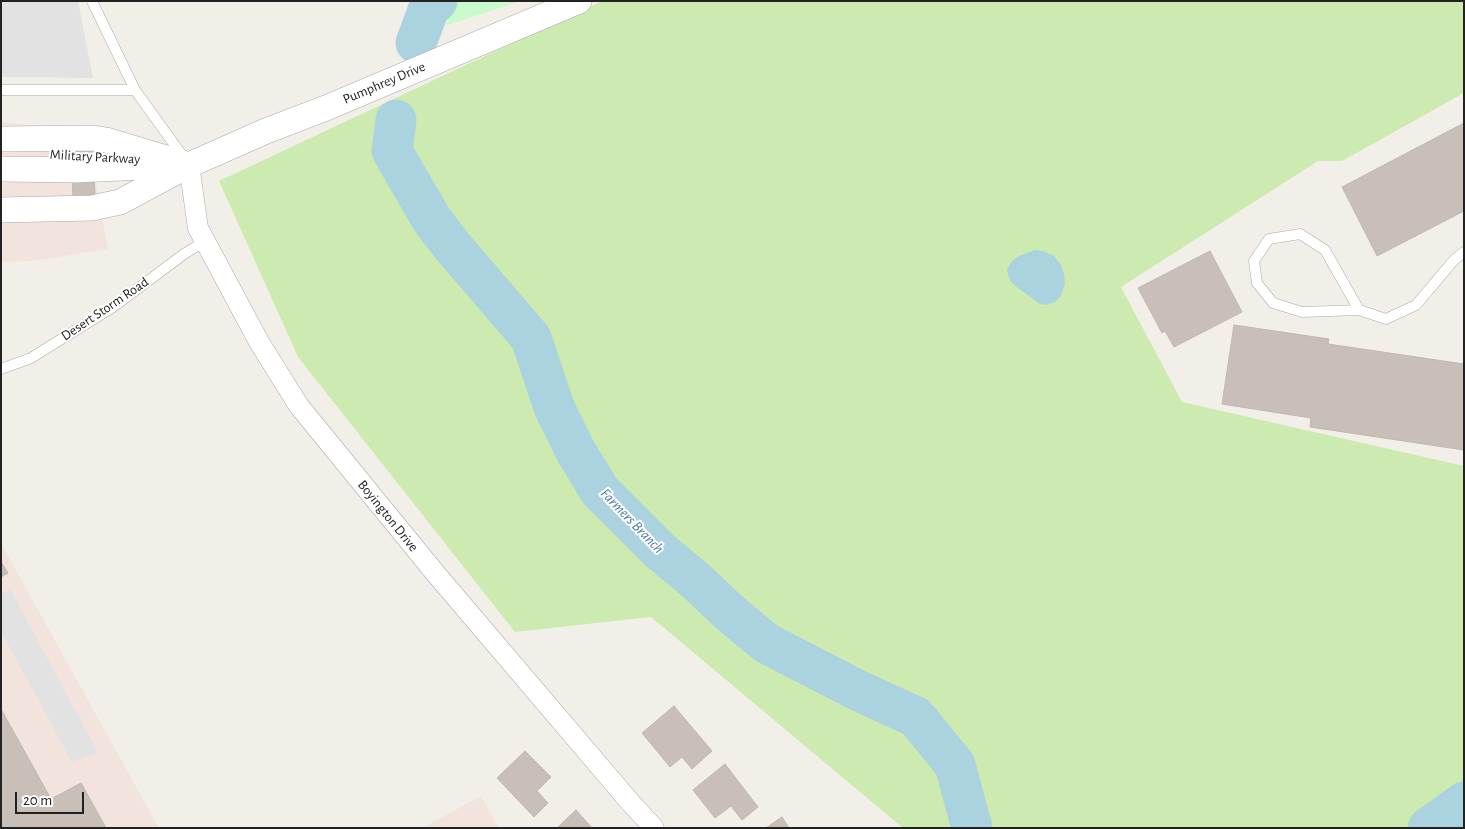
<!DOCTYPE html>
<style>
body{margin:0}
#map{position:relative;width:1465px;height:829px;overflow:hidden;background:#f2efe9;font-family:"Alegreya Sans",sans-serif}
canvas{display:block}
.frame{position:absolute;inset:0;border:2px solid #222;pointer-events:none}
.scale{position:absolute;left:15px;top:792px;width:69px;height:22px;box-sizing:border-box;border:2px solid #222;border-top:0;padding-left:6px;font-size:15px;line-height:18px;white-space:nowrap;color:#222;-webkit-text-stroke:4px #fff;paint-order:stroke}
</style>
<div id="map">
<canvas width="1465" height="829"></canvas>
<div class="frame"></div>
<div class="scale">20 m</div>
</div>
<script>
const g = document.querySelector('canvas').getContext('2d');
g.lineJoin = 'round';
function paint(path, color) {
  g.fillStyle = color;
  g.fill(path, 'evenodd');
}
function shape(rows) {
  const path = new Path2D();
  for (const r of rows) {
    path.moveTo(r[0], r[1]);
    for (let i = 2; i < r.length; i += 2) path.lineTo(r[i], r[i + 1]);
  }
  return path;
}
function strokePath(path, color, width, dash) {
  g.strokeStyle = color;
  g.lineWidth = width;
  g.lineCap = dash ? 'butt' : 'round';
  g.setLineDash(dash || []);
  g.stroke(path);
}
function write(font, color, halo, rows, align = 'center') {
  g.font = font + ' "Alegreya Sans",sans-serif';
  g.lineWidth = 4;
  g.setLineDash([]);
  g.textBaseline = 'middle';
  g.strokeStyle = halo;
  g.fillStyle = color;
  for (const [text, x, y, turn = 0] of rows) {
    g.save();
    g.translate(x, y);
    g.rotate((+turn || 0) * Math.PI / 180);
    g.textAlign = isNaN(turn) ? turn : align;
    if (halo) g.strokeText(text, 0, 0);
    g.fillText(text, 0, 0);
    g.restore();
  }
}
paint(shape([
 [1,122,92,131,93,169,108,249,32,261,1,262],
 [1,543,37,608,159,828,1,828],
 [481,796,499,828,422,828]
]), '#f3e3dd');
paint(shape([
 [602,1,1464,1,1464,93,1342,161,1318,161,1121,287,1182,402,1464,466,1464,828,903,828,651,617,515,632,298,357,219,181]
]), '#cdebb0');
paint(shape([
 [447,1,521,1,447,25]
]), '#c8facc');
paint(shape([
 [1,1,78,1,93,78,1,77],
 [10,589,98,753,72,762,1,631,1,594]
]), '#e2e2e2');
paint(shape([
 [1035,250,1043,251,1054,256,1061,265,1064,274,1065,284,1061,296,1055,302,1046,305,1040,304,1018,288,1011,282,1008,275,1007,269,1012,261,1019,256]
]), '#aad3df');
strokePath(shape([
 [416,43,429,8,437,1],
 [396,120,392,151,432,220,452,246,531,338,554,407,575,450,600,491,660,551,695,580,729,612,766,643,859,691,916,717,955,765,972,828],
 [1428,828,1464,802]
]), '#aad3df', 41);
const building = shape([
 [1464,123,1464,211,1377,256,1342,187,1464,123],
 [69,138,92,138,93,174,69,174,69,138],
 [94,176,95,195,73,196,72,177,94,176],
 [1210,251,1242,312,1174,347,1165,331,1162,333,1138,288,1210,251],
 [1234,325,1329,339,1328,344,1464,364,1464,450,1310,427,1311,418,1222,404,1234,325],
 [1,562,8,573,1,577,1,562],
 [674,706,712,751,692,769,682,757,670,767,642,733,674,706],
 [1,709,51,799,81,783,106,828,1,828,1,709],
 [525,751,551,777,537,791,548,803,534,817,497,778,525,751],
 [725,764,758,807,742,820,731,806,715,818,693,790,725,764],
 [576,810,592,828,557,828,576,810],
 [782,817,789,828,766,828,782,817]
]);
paint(building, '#c7bfb8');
strokePath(building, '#c4b6ab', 1);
const service = shape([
 [92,1,135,90,184,158],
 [1,90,135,90],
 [1359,310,1325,250,1300,234,1269,239,1254,261,1257,283,1273,303,1302,312,1359,310,1386,319,1416,305,1454,260,1464,252],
 [1,369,31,358,113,307,184,254,205,241]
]);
const minor = shape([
 [189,165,198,228,259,342,299,406,436,574,630,802,654,828]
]);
const tertiary = shape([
 [1,139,92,138,106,140,189,165],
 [1,169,75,170,169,166],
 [1,210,92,208,120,202,189,165,266,131,326,108,579,1]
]);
strokePath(service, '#a9a9a9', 11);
strokePath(minor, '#a9a9a9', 21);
strokePath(tertiary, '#a9a9a9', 26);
strokePath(service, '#fff', 10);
strokePath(minor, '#fff', 20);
strokePath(tertiary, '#fff', 25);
write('14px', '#222', '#fff', [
 ["Pumphrey Drive",384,83,-23],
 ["Military Parkway",95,157,3],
 ["Desert Storm Road",105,309,-34],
 ["Boyington Drive",388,516,51]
]);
write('italic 15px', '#4a7aab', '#fff', [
 ["Farmers Branch",632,521,46]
]);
</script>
